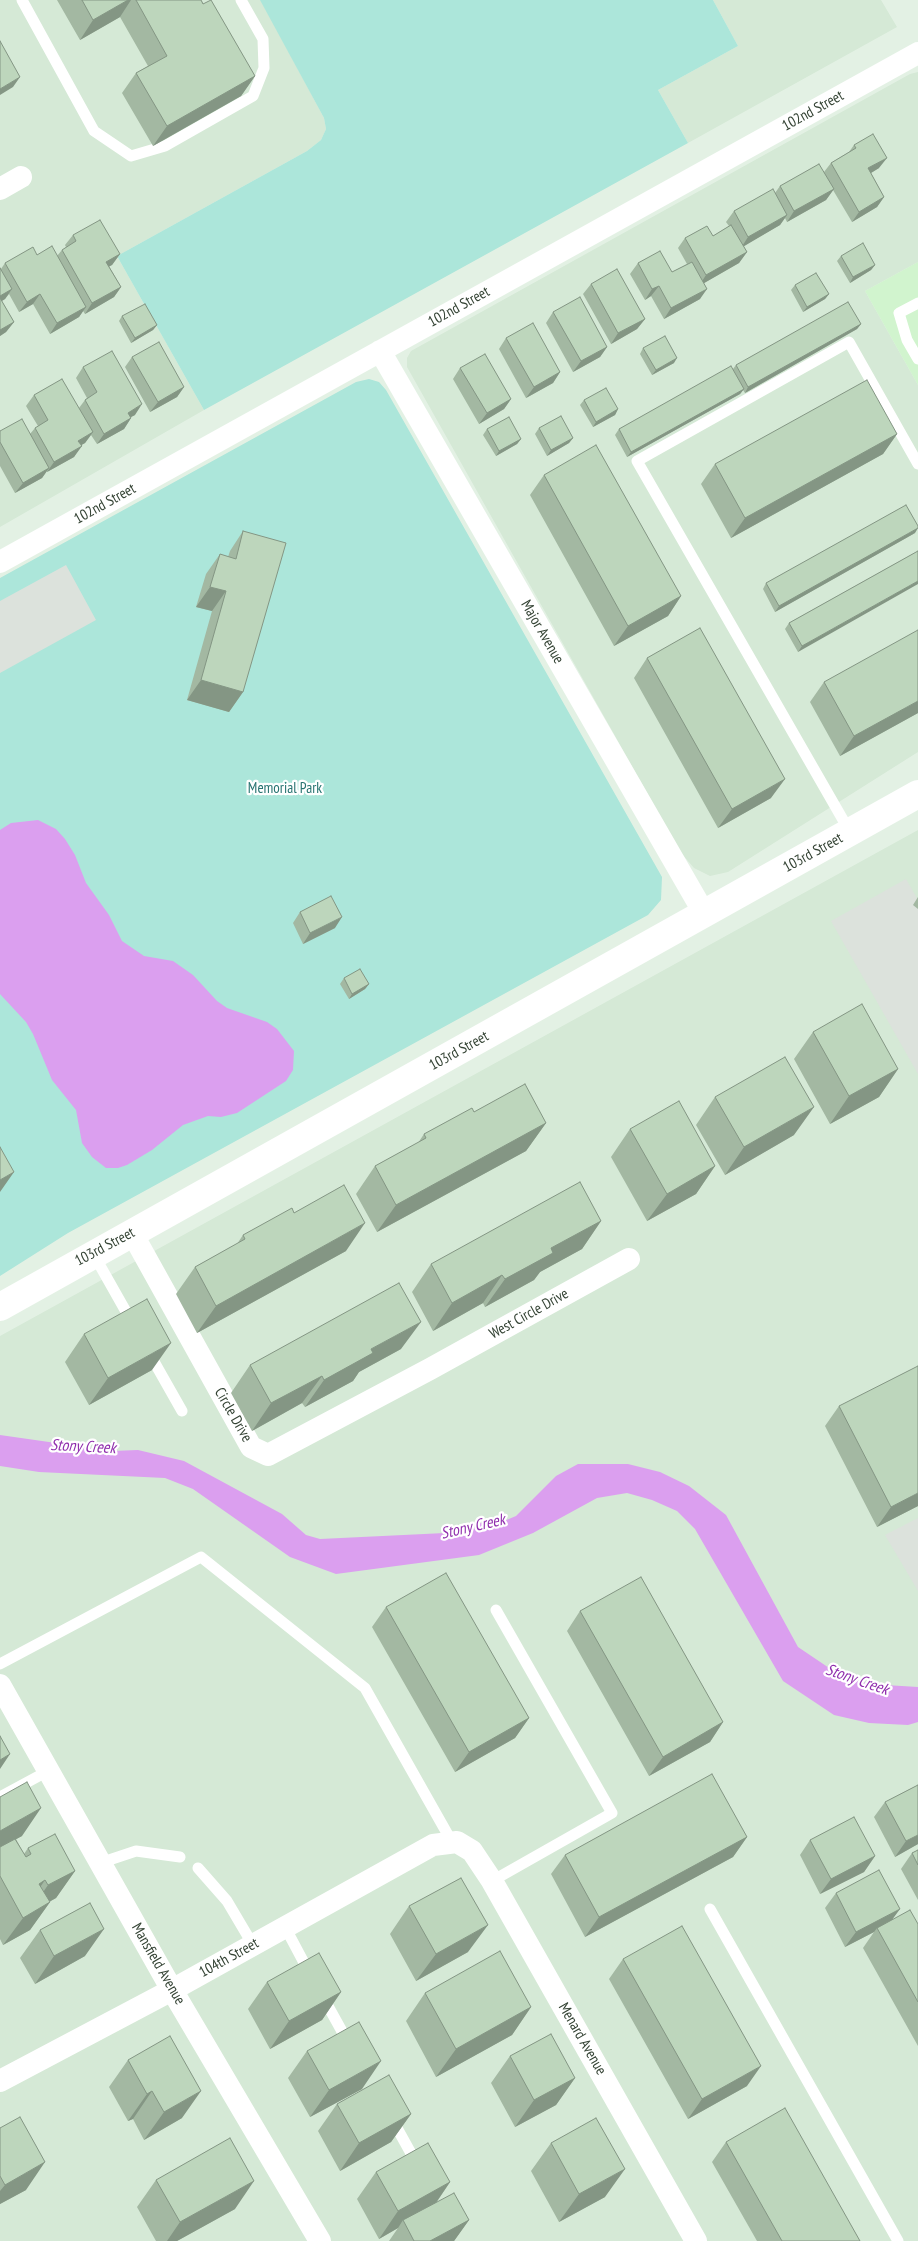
<!DOCTYPE html>
<style>
body{margin:0}
canvas{display:block;background:#e3f1e4}
</style>
<canvas width="918" height="2241"></canvas>
<script>
const g = document.querySelector('canvas').getContext('2d');
g.lineJoin = 'round';
function paint(path, color) {
  g.fillStyle = color;
  g.fill(path, 'evenodd');
}
function shape(rows) {
  const path = new Path2D();
  for (const r of rows) {
    path.moveTo(r[0], r[1]);
    for (let i = 2; i < r.length; i += 2) path.lineTo(r[i], r[i + 1]);
  }
  return path;
}
function strokePath(path, color, width, dash) {
  g.strokeStyle = color;
  g.lineWidth = width;
  g.lineCap = dash ? 'butt' : 'round';
  g.setLineDash(dash || []);
  g.stroke(path);
}
function write(font, color, halo, rows, align = 'center') {
  g.font = font + ' "PT Sans Narrow",sans-serif';
  g.lineWidth = 4.5;
  g.setLineDash([]);
  g.textBaseline = 'middle';
  g.strokeStyle = halo;
  g.fillStyle = color;
  for (const [text, x, y, turn = 0] of rows) {
    g.save();
    g.translate(x, y);
    g.rotate((+turn || 0) * Math.PI / 180);
    g.textAlign = isNaN(turn) ? turn : align;
    if (halo) g.strokeText(text, 0, 0);
    g.fillText(text, 0, 0);
    g.restore();
  }
}
paint(shape([
 [0,0,261,0,324,118,326,129,321,140,307,151,117,256,204,410,0,527],
 [713,0,881,0,897,27,688,143,658,90,738,46],
 [918,72,918,262,865,291,918,385,918,752,728,872,710,876,694,868,681,853,407,367,407,358,411,351,910,74],
 [918,830,918,2241,0,2241,0,1336]
]), '#d5e9d6');
paint(shape([
 [918,262,918,385,865,291]
]), '#d1f4ce');
paint(shape([
 [260,0,713,0,738,46,658,90,688,143,204,410,117,256,307,151,321,140,326,129,324,118],
 [369,379,379,382,386,390,662,877,661,900,648,915,68,1233,0,1276,0,578,356,382]
]), '#ace6da');
paint(shape([
 [66,565,96,620,0,673,0,601],
 [906,879,918,900,918,1074,831,921],
 [918,1518,918,1591,885,1535]
]), '#dce2dc');
paint(shape([
 [38,820,56,829,65,839,75,855,86,883,109,915,122,941,144,956,173,961,193,975,217,1001,227,1008,267,1022,277,1029,294,1051,293,1070,286,1081,237,1113,221,1117,208,1116,183,1125,152,1150,127,1165,118,1168,106,1168,92,1157,82,1143,76,1110,52,1080,33,1034,26,1022,0,994,0,830,11,823],
 [0,1435,112,1451,138,1450,184,1461,282,1514,306,1535,320,1539,445,1533,467,1524,504,1521,516,1516,556,1476,578,1464,628,1464,660,1472,689,1486,726,1515,798,1647,838,1674,869,1684,918,1687,918,1722,908,1725,869,1723,834,1715,783,1681,695,1529,677,1511,652,1500,627,1493,597,1498,533,1533,479,1555,336,1574,290,1557,193,1489,165,1478,39,1472,0,1466]
]), '#db9fef');
strokePath(shape([
 [22,0,94,131,131,156,165,146,253,96,264,68,263,39,241,0],
 [918,303,899,313,907,340,918,359],
 [850,832,637,461,849,342,918,464],
 [94,1255,133,1324],
 [148,1351,182,1411],
 [0,1664,201,1557,365,1688,452,1842],
 [0,1797,48,1771],
 [100,1863,136,1851,180,1857],
 [198,1868,227,1901,253,1945],
 [492,1881,612,1813,496,1610],
 [710,1909,898,2241],
 [285,1927,310,1974],
 [323,1997,349,2044],
 [392,2119,418,2166]
]), '#fff', 11);
strokePath(shape([
 [0,189,21,177],
 [380,351,704,913],
 [0,562,918,53],
 [132,1233,251,1447,268,1455,430,1369,629,1259],
 [0,1685,172,1990,320,2241],
 [0,2081,172,1990,433,1845,457,1842,472,1851,492,1881,696,2241]
]), '#fff', 22);
strokePath(shape([
 [0,1307,918,794]
]), '#fff', 28);
paint(shape([
 [57,0,201,0,255,76,241,96,153,146,122,93,136,73,148,66,120,17,80,40],
 [854,145,879,168,871,173,884,197,877,207,852,222,833,190,826,200,787,222,785,218,780,225,743,246,747,252,739,263,704,283,700,299,664,319,651,296,645,300,630,274,638,263,672,272,687,264,678,248,685,238,713,236,729,226,726,222,734,211,775,193,780,186,824,172,831,163,849,152],
 [73,235,120,254,112,265,109,266,121,287,114,297,85,314,83,311,79,317,50,334,33,304,19,312,9,294,5,299,2,301,14,322,6,332,0,336,0,268,1,269,5,263,37,255,57,256,62,250,66,247,65,245],
 [841,256,875,265,871,270,850,283,837,261],
 [591,284,645,319,637,329,611,344,583,294],
 [795,285,829,294,825,299,803,312,791,290],
 [553,312,607,347,600,357,573,372,546,323],
 [122,316,157,325,153,330,131,343,119,321],
 [861,324,857,329,745,393,743,390,740,394,627,457,615,435,619,429,733,369,736,365],
 [506,338,560,372,553,383,526,398,499,349],
 [643,348,674,363,652,375,640,354],
 [132,357,184,387,177,397,150,412,125,367],
 [83,367,135,415,130,417,131,418,124,429,97,444,91,435,85,443,81,445,74,457,47,472,47,471,42,478,15,493,0,466,0,431,30,434,35,428,38,426,26,406,34,395,79,408,85,400,87,398,76,378],
 [460,368,511,399,504,409,479,424,453,379],
 [584,400,618,409,615,415,593,427,580,405],
 [539,428,573,438,569,443,547,456,535,434],
 [487,429,521,439,517,444,496,456,483,435],
 [897,434,883,454,731,538,701,484,715,464],
 [544,475,681,596,668,616,614,646,530,495],
 [243,531,243,692,229,712,187,700,212,611,196,607,206,574,220,554,228,557,230,551],
 [915,533,775,612,763,589,766,583],
 [918,551,798,652,785,629,789,623],
 [647,658,771,798,718,828,634,678],
 [824,682,918,713,840,756,810,702],
 [918,897,918,909,913,905],
 [300,912,335,928,303,944,293,923],
 [344,978,369,984,365,989,349,999,340,984],
 [813,1032,898,1069,879,1097,830,1124,794,1059],
 [715,1097,794,1135,725,1175,696,1125],
 [474,1112,546,1123,526,1151,377,1232,356,1194,375,1166,418,1143,424,1134],
 [630,1129,715,1166,696,1194,647,1221,611,1157],
 [601,1221,582,1249,540,1272,534,1280,485,1307,483,1303,433,1331,412,1292,431,1264],
 [243,1235,346,1251,197,1333,176,1294,195,1267,237,1244],
 [84,1334,152,1370,89,1405,65,1362],
 [401,1349,359,1372,353,1381,305,1407,302,1403,252,1431,231,1393,250,1365],
 [839,1406,918,1506,877,1527,825,1426],
 [386,1607,529,1718,515,1738,455,1772,372,1627],
 [580,1611,723,1722,710,1742,649,1776,567,1631],
 [918,1785,918,1844,895,1857,874,1817,885,1802],
 [0,1797,22,1836,16,1839,24,1854,28,1848,75,1871,56,1898,49,1902,50,1902,30,1930,3,1945,0,1939],
 [747,1837,733,1857,585,1937,551,1874,565,1855],
 [810,1840,875,1856,864,1872,820,1894,800,1855],
 [918,1850,918,1900,901,1869,912,1853],
 [836,1893,893,1919,918,1924,918,2046,863,1948,874,1932,845,1947,825,1908],
 [409,1906,468,1952,416,1981,390,1934],
 [40,1930,85,1956,35,1984,20,1958],
 [623,1959,747,2086,688,2119,609,1979],
 [267,1982,341,1992,322,2020,270,2049,248,2009],
 [425,1993,531,2007,512,2035,436,2077,406,2021],
 [307,2051,362,2089,310,2117,288,2078],
 [510,2056,575,2078,556,2105,515,2127,491,2083],
 [128,2060,182,2118,144,2140,133,2119,128,2121,109,2087],
 [337,2104,411,2114,391,2142,340,2171,318,2131],
 [0,2128,26,2190,0,2204],
 [726,2142,860,2241,757,2241,712,2162],
 [551,2143,605,2197,559,2222,531,2171],
 [376,2172,450,2182,436,2203,469,2220,454,2241,389,2241,398,2228,379,2239,357,2199],
 [156,2180,235,2209,177,2241,156,2241,137,2207]
]), '#a3b8a2');
paint(shape([
 [128,0,131,0,120,17,80,40,93,20],
 [255,76,241,96,153,146,167,126],
 [20,77,13,87,0,95,0,89],
 [887,158,879,168,861,179,868,168],
 [834,189,826,200,787,222,794,211],
 [884,197,877,207,852,222,859,212],
 [787,215,780,225,741,248,748,237],
 [747,252,739,263,699,286,706,275],
 [120,254,112,265,99,272,106,262],
 [875,265,871,270,850,283,853,277],
 [659,286,651,296,645,300,652,289],
 [121,287,114,297,85,314,92,303],
 [12,289,5,299,0,302,0,296],
 [707,289,700,299,664,319,671,308],
 [40,294,33,304,19,312,27,302],
 [829,294,825,299,803,312,807,307],
 [86,307,79,317,50,334,57,323],
 [645,319,637,329,611,344,618,333],
 [14,322,6,332,0,336,0,330],
 [861,324,857,329,745,393,748,387],
 [157,325,153,330,131,343,135,338],
 [607,347,600,357,573,372,581,361],
 [677,358,674,363,652,375,656,370],
 [560,372,553,383,526,398,534,387],
 [184,387,177,397,150,412,158,402],
 [744,389,740,394,627,457,631,452],
 [511,399,504,409,479,424,487,413],
 [142,404,135,415,120,423,128,413],
 [618,409,615,415,593,427,596,422],
 [131,418,124,429,97,444,104,434],
 [93,432,85,443,71,451,78,441],
 [897,434,883,454,731,538,745,518],
 [573,438,569,443,547,456,551,450],
 [521,439,517,444,496,456,499,451],
 [82,446,74,457,47,472,54,462],
 [49,468,42,478,15,493,23,483],
 [918,528,915,533,775,612,779,606],
 [918,581,918,584,798,652,802,646],
 [210,587,226,591,212,611,196,607],
 [681,596,668,616,614,646,628,626],
 [201,680,243,692,229,712,187,700],
 [918,701,918,713,840,756,854,736],
 [785,779,771,798,718,828,732,809],
 [342,917,335,928,303,944,310,933],
 [369,984,365,989,349,999,352,994],
 [898,1069,879,1097,830,1124,849,1096],
 [814,1107,794,1135,725,1175,744,1147],
 [546,1123,526,1151,377,1232,396,1205],
 [715,1166,696,1194,647,1221,667,1194],
 [14,1172,0,1192,0,1180],
 [601,1221,582,1249,540,1272,534,1280,485,1307,505,1279,551,1248],
 [365,1223,346,1251,197,1333,216,1306],
 [502,1275,483,1303,433,1331,452,1303],
 [421,1322,401,1349,359,1372,353,1381,305,1407,324,1380,371,1349],
 [171,1343,152,1370,89,1405,108,1378],
 [322,1376,302,1403,252,1431,271,1403],
 [918,1493,918,1506,877,1527,891,1507],
 [529,1718,515,1738,455,1772,469,1752],
 [723,1722,710,1742,649,1776,663,1757],
 [10,1754,0,1769,0,1760],
 [41,1808,22,1836,0,1848,0,1831],
 [918,1835,918,1844,895,1857,906,1841],
 [747,1837,733,1857,585,1937,599,1917],
 [875,1856,864,1872,820,1894,831,1879],
 [75,1871,56,1898,29,1913,48,1885],
 [45,1880,26,1908,39,1884],
 [50,1902,30,1930,3,1945,23,1918],
 [900,1909,889,1924,877,1928,874,1932,845,1947,856,1932],
 [488,1925,468,1952,416,1981,436,1954],
 [104,1929,85,1956,35,1984,54,1956],
 [341,1992,322,2020,270,2049,289,2021],
 [531,2007,512,2035,436,2077,456,2049],
 [381,2061,362,2089,310,2117,329,2090],
 [761,2066,747,2086,688,2119,702,2099],
 [575,2078,556,2105,515,2127,534,2100],
 [152,2091,133,2119,128,2121,147,2094],
 [201,2091,182,2118,144,2140,164,2112],
 [411,2114,391,2142,340,2171,359,2143],
 [45,2162,26,2190,0,2204,0,2191,5,2185],
 [625,2169,605,2197,559,2222,579,2194],
 [254,2181,235,2209,177,2241,167,2241,180,2222],
 [450,2182,431,2210,403,2220,398,2228,379,2239,398,2211],
 [469,2220,454,2241,430,2241]
]), '#849684');
const building = shape([
 [82,0,128,0,93,20,82,0],
 [136,0,201,0,203,4,211,0,255,76,167,126,136,73,167,56,136,0],
 [0,41,20,77,0,89,0,41],
 [873,134,887,158,868,168,884,197,859,212,831,163,856,148,854,145,873,134],
 [819,164,834,189,794,211,780,186,819,164],
 [773,189,787,215,748,237,734,211,773,189],
 [100,220,120,254,106,262,121,287,92,303,62,250,76,241,73,235,100,220],
 [731,225,747,252,706,275,685,238,707,226,713,236,731,225],
 [863,243,875,265,853,277,841,256,863,243],
 [52,246,86,307,57,323,40,294,27,302,5,263,33,247,37,255,52,246],
 [660,251,672,272,692,262,707,289,671,308,659,286,652,289,638,263,660,251],
 [0,268,12,289,0,296,0,268],
 [617,269,645,319,618,333,591,284,617,269],
 [816,273,829,294,807,307,795,285,816,273],
 [580,297,607,347,581,361,553,312,580,297],
 [0,298,14,322,0,330,0,298],
 [848,302,861,324,748,387,736,365,848,302],
 [145,304,157,325,135,338,122,316,145,304],
 [533,323,560,372,534,387,506,338,533,323],
 [665,336,677,358,656,370,643,348,665,336],
 [159,342,184,387,158,402,132,357,159,342],
 [112,351,142,404,128,413,131,418,104,434,85,400,97,392,83,367,112,351],
 [485,354,511,399,487,413,460,368,485,354],
 [731,366,744,389,631,452,619,429,731,366],
 [62,379,93,432,78,441,82,446,54,462,35,428,48,420,34,395,62,379],
 [867,380,897,434,745,518,715,464,867,380],
 [606,388,618,409,596,422,584,400,606,388],
 [561,416,573,438,551,450,539,428,561,416],
 [509,417,521,439,499,451,487,429,509,417],
 [22,419,49,468,23,483,0,442,0,431,22,419],
 [596,445,681,596,628,626,544,475,596,445],
 [906,505,918,526,918,528,779,606,766,583,906,505],
 [243,531,286,543,243,692,201,680,226,591,210,587,220,554,236,559,243,531],
 [918,551,918,581,802,646,789,623,918,551],
 [700,628,785,779,732,809,647,658,700,628],
 [918,630,918,701,854,736,824,682,918,630],
 [331,896,342,917,310,933,300,912,331,896],
 [360,969,369,984,352,994,344,978,360,969],
 [862,1004,898,1069,849,1096,813,1032,862,1004],
 [785,1057,814,1107,744,1147,715,1097,785,1057],
 [525,1084,546,1123,396,1205,375,1166,426,1138,424,1134,472,1108,474,1112,525,1084],
 [679,1101,715,1166,667,1194,630,1129,679,1101],
 [0,1147,14,1172,0,1180,0,1147],
 [580,1182,601,1221,551,1248,553,1253,505,1279,502,1275,452,1303,431,1264,580,1182],
 [344,1185,365,1223,216,1306,195,1267,245,1239,243,1235,292,1208,294,1213,344,1185],
 [399,1283,421,1322,371,1349,373,1353,324,1380,322,1376,271,1403,250,1365,399,1283],
 [147,1299,171,1343,108,1378,84,1334,147,1299],
 [918,1366,918,1493,891,1507,839,1406,918,1366],
 [446,1573,529,1718,469,1752,386,1607,446,1573],
 [641,1577,723,1722,663,1757,580,1611,641,1577],
 [0,1736,10,1754,0,1760,0,1736],
 [712,1774,747,1837,599,1917,565,1855,712,1774],
 [27,1782,41,1808,0,1831,0,1797,27,1782],
 [918,1785,918,1835,906,1841,885,1802,918,1785],
 [854,1817,875,1856,831,1879,810,1840,854,1817],
 [55,1834,75,1871,48,1885,45,1880,39,1884,50,1902,23,1918,0,1876,0,1847,15,1839,26,1857,31,1854,28,1848,55,1834],
 [918,1850,918,1865,912,1853,918,1850],
 [879,1870,900,1909,856,1932,836,1893,879,1870],
 [461,1878,488,1925,436,1954,409,1906,461,1878],
 [90,1903,104,1929,54,1956,40,1930,90,1903],
 [910,1910,918,1924,918,2002,877,1928,910,1910],
 [682,1926,761,2066,702,2099,623,1959,682,1926],
 [500,1951,531,2007,456,2049,425,1993,500,1951],
 [319,1953,341,1992,289,2021,267,1982,319,1953],
 [359,2022,381,2061,329,2090,307,2051,359,2022],
 [551,2034,575,2078,534,2100,510,2056,551,2034],
 [170,2036,201,2091,164,2112,152,2091,147,2094,128,2060,170,2036],
 [389,2075,411,2114,359,2143,337,2104,389,2075],
 [785,2108,860,2241,782,2241,726,2142,785,2108],
 [20,2117,45,2162,5,2185,0,2176,0,2128,20,2117],
 [596,2118,625,2169,579,2194,551,2143,596,2118],
 [230,2138,254,2181,180,2222,156,2180,230,2138],
 [428,2143,450,2182,398,2211,376,2172,428,2143],
 [454,2193,469,2220,430,2241,414,2241,403,2220,454,2193]
]);
paint(building, '#bdd6bc');
strokePath(building, '#849684', 1);
write('15px', '#344334', '#fff', [
 ["102nd Street",813,111,-29],
 ["102nd Street",459,307,-29],
 ["102nd Street",105,504,-29],
 ["Major Avenue",542,632,60],
 ["103rd Street",813,853,-29],
 ["103rd Street",459,1051,-29],
 ["103rd Street",105,1247,-28],
 ["West Circle Drive",529,1314,-29],
 ["Circle Drive",233,1415,60],
 ["104th Street",229,1958,-29],
 ["Mansfield Avenue",158,1964,60],
 ["Menard Avenue",582,2039,60]
]);
write('15px', '#287471', '#fff', [
 ["Memorial Park",285,789]
]);
write('italic 16px', '#902fad', '#fff', [
 ["Stony Creek",83,1447,3],
 ["Stony Creek",473,1527,-13],
 ["Stony Creek",857,1680,19]
]);
</script>
